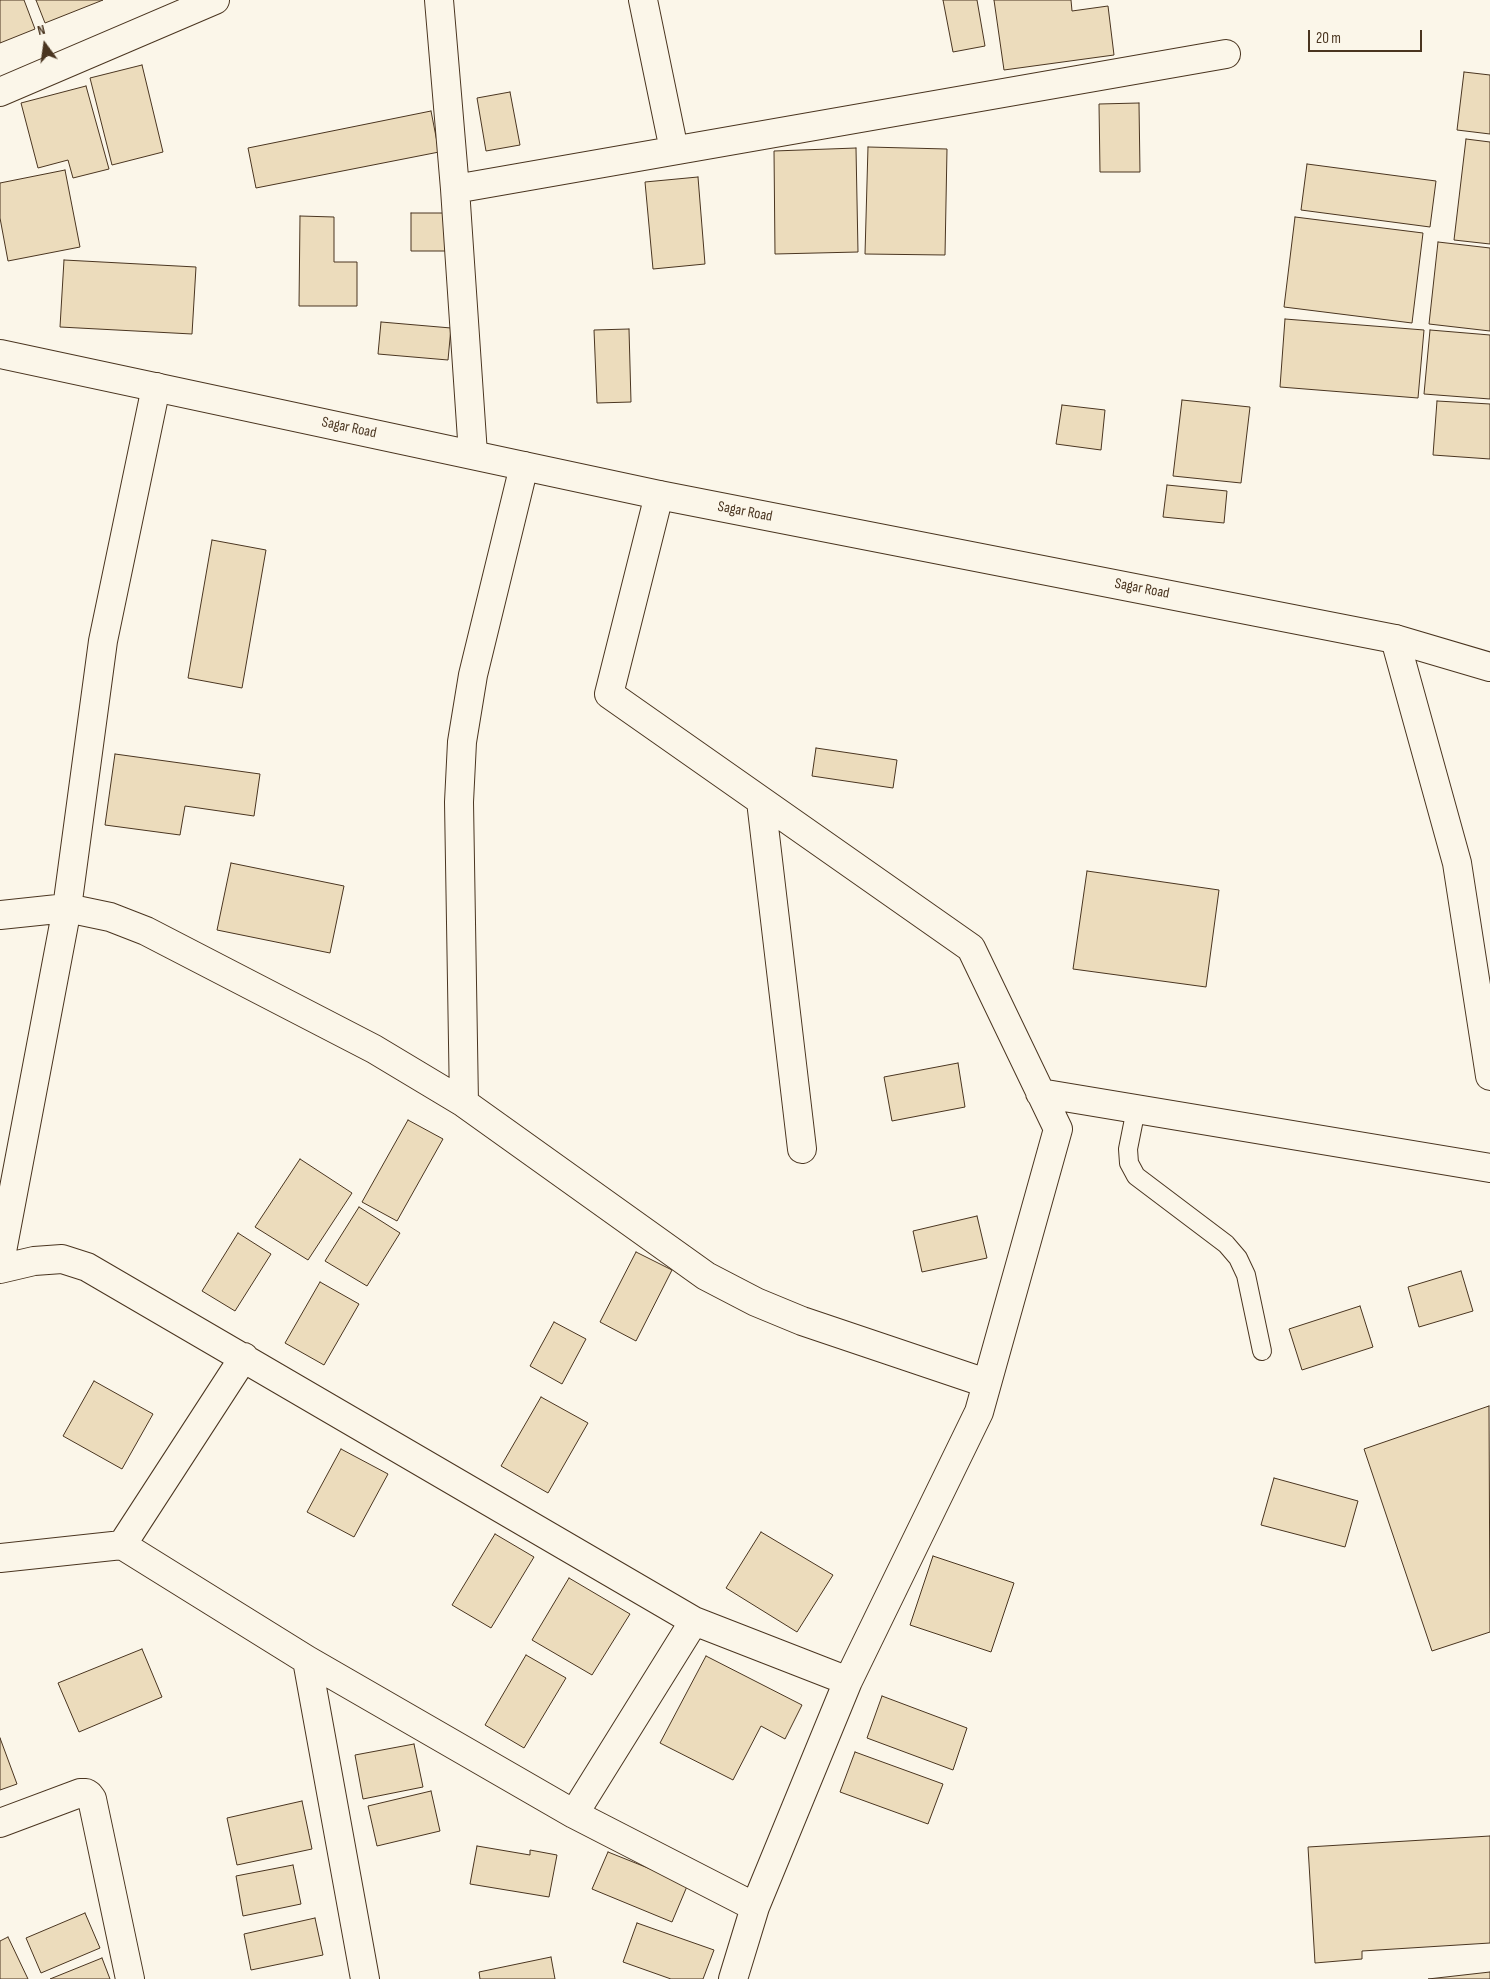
<!DOCTYPE html>
<style>
body{margin:0}
#map{position:relative;width:1490px;height:1979px;overflow:hidden;background:#fbf6e9;font-family:"Sofia Sans Condensed",sans-serif}
canvas{display:block}
.north{position:absolute;left:20px;top:20px;width:50px;height:50px;-webkit-text-stroke:4px #fbf6e9;paint-order:stroke;rotate:346deg;font-size:14px;font-weight:700;line-height:20px;text-align:center;color:#4a3520}
.north::after{content:'';display:block;margin:auto;width:18px;height:22px;background:#4a3520;clip-path:polygon(50% 0,100% 100%,50% 72%,0 100%)}
.scale{position:absolute;left:1308px;top:30px;width:114px;height:22px;box-sizing:border-box;border:2px solid #4a3520;border-top:0;padding-left:6px;font-size:15px;line-height:18px;white-space:nowrap;color:#4a3520;-webkit-text-stroke:4px #fbf6e9;paint-order:stroke}
</style>
<div id="map">
<canvas width="1490" height="1979"></canvas>
<div class="north">N</div>
<div class="scale">20 m</div>
</div>
<script>
const g = document.querySelector('canvas').getContext('2d');
g.lineJoin = 'round';
function paint(path, color) {
  g.fillStyle = color;
  g.fill(path, 'evenodd');
}
function shape(rows) {
  const path = new Path2D();
  for (const r of rows) {
    path.moveTo(r[0], r[1]);
    for (let i = 2; i < r.length; i += 2) path.lineTo(r[i], r[i + 1]);
  }
  return path;
}
function strokePath(path, color, width, dash) {
  g.strokeStyle = color;
  g.lineWidth = width;
  g.lineCap = dash ? 'butt' : 'round';
  g.setLineDash(dash || []);
  g.stroke(path);
}
function write(font, color, halo, rows, align = 'center') {
  g.font = font + ' "Sofia Sans Condensed",sans-serif';
  g.lineWidth = 4;
  g.setLineDash([]);
  g.textBaseline = 'middle';
  g.strokeStyle = halo;
  g.fillStyle = color;
  for (const [text, x, y, turn = 0] of rows) {
    g.save();
    g.translate(x, y);
    g.rotate((+turn || 0) * Math.PI / 180);
    g.textAlign = isNaN(turn) ? turn : align;
    if (halo) g.strokeText(text, 0, 0);
    g.fillText(text, 0, 0);
    g.restore();
  }
}
const building = shape([
 [0,0,24,0,35,29,0,43,0,0],
 [36,0,103,0,45,23,36,0],
 [943,0,977,0,985,46,953,52,943,0],
 [994,0,1071,0,1072,11,1108,6,1114,55,1004,70,994,0],
 [142,65,163,152,112,165,90,78,142,65],
 [1464,72,1490,75,1490,134,1457,130,1464,72],
 [86,86,109,169,73,178,68,160,38,168,21,103,86,86],
 [510,92,520,145,486,151,477,98,510,92],
 [1139,103,1140,172,1100,172,1099,104,1139,103],
 [431,111,439,152,256,188,248,148,431,111],
 [1466,139,1490,142,1490,244,1454,240,1466,139],
 [868,147,947,149,945,255,865,254,868,147],
 [856,148,858,252,775,254,774,151,856,148],
 [1307,164,1436,181,1430,227,1301,210,1307,164],
 [65,170,80,247,8,261,0,218,0,183,65,170],
 [698,177,705,264,653,269,645,182,698,177],
 [411,213,447,213,447,251,411,251,411,213],
 [300,216,334,217,334,262,357,262,357,306,299,306,300,216],
 [1295,217,1423,233,1412,323,1284,307,1295,217],
 [1438,242,1490,248,1490,331,1429,324,1438,242],
 [64,260,196,267,192,334,60,327,64,260],
 [1285,319,1424,330,1418,398,1280,387,1285,319],
 [381,322,451,328,448,360,378,354,381,322],
 [629,329,631,402,597,403,594,330,629,329],
 [1430,330,1490,335,1490,399,1424,394,1430,330],
 [1182,400,1250,407,1241,483,1173,476,1182,400],
 [1437,401,1490,404,1490,459,1433,455,1437,401],
 [1062,405,1105,410,1101,450,1056,444,1062,405],
 [1167,485,1227,491,1224,523,1163,517,1167,485],
 [212,540,266,550,242,688,188,678,212,540],
 [816,748,897,760,893,788,812,776,816,748],
 [115,754,260,774,254,816,185,806,180,835,105,825,115,754],
 [231,863,344,886,330,953,217,930,231,863],
 [1087,871,1219,890,1206,987,1073,969,1087,871],
 [958,1063,965,1107,892,1121,884,1077,958,1063],
 [408,1120,443,1139,397,1221,362,1202,408,1120],
 [300,1159,352,1193,308,1260,255,1227,300,1159],
 [359,1207,400,1233,367,1286,325,1261,359,1207],
 [977,1216,987,1258,922,1272,913,1231,977,1216],
 [238,1233,271,1254,235,1311,202,1291,238,1233],
 [636,1252,672,1270,636,1341,600,1322,636,1252],
 [1461,1271,1473,1311,1419,1327,1408,1287,1461,1271],
 [320,1282,359,1304,324,1365,285,1343,320,1282],
 [1360,1306,1373,1347,1302,1370,1289,1329,1360,1306],
 [554,1322,586,1339,562,1384,530,1366,554,1322],
 [94,1381,153,1414,122,1469,63,1436,94,1381],
 [541,1397,588,1423,548,1493,501,1466,541,1397],
 [1489,1406,1490,1632,1432,1651,1364,1449,1489,1406],
 [341,1449,388,1474,354,1537,307,1512,341,1449],
 [1274,1478,1358,1501,1345,1547,1261,1525,1274,1478],
 [761,1532,833,1575,797,1632,726,1588,761,1532],
 [495,1534,534,1557,491,1628,452,1605,495,1534],
 [933,1556,1014,1583,991,1652,910,1625,933,1556],
 [569,1578,630,1614,592,1675,532,1640,569,1578],
 [142,1649,162,1697,79,1732,58,1683,142,1649],
 [526,1655,566,1678,524,1748,485,1725,526,1655],
 [706,1656,802,1705,785,1739,761,1726,733,1780,660,1743,706,1656],
 [882,1696,967,1728,953,1770,867,1738,882,1696],
 [0,1738,17,1784,0,1790,0,1738],
 [414,1744,423,1787,363,1799,355,1755,414,1744],
 [855,1752,943,1784,928,1824,840,1792,855,1752],
 [431,1791,440,1831,377,1846,368,1806,431,1791],
 [302,1801,312,1849,237,1865,227,1818,302,1801],
 [1490,1836,1490,1943,1362,1951,1362,1959,1315,1963,1308,1847,1490,1836],
 [477,1846,530,1855,530,1850,557,1855,549,1897,470,1884,477,1846],
 [608,1852,688,1884,672,1922,592,1889,608,1852],
 [293,1865,301,1904,243,1916,236,1876,293,1865],
 [85,1913,100,1948,41,1973,26,1938,85,1913],
 [315,1918,323,1955,251,1970,244,1934,315,1918],
 [637,1923,714,1950,703,1979,671,1979,623,1962,637,1923],
 [8,1937,28,1979,0,1979,0,1941,8,1937],
 [551,1957,555,1979,480,1979,479,1972,551,1957],
 [102,1958,110,1979,50,1979,102,1958],
 [1490,1972,1490,1979,1428,1979,1490,1972]
]);
paint(building, '#ecdcbc');
strokePath(building, '#4a3520', 1);
const service = shape([
 [1136,1109,1128,1149,1129,1163,1136,1176,1226,1244,1238,1258,1246,1275,1262,1351]
]);
const minor = shape([
 [439,0,455,189,473,454],
 [643,0,674,150],
 [0,92,215,0],
 [455,189,1226,54],
 [659,495,609,694,971,948,1058,1129,979,1412,848,1681,755,1907,733,1979],
 [761,801,802,1149],
 [0,915,67,908,110,917,146,931,374,1049,464,1103,706,1276,756,1302,802,1321,986,1383],
 [1040,1093,1490,1168],
 [464,1103,459,802,462,742,473,675,524,466],
 [0,1262,67,908,103,641,156,387],
 [0,1269,34,1261,62,1259,87,1267,694,1621,848,1681],
 [122,1545,244,1357],
 [0,1558,122,1545,307,1660,574,1814,755,1907],
 [307,1660,365,1979],
 [574,1814,694,1621],
 [0,1823,80,1793,86,1793,89,1795,92,1799,130,1979]
]);
const secondary = shape([
 [1395,639,1457,863,1490,1076]
]);
const trunk = shape([
 [0,354,659,495,1395,639,1490,667]
]);
strokePath(service, '#4a3520', 20);
strokePath(minor, '#4a3520', 30);
strokePath(secondary, '#4a3520', 30);
strokePath(trunk, '#4a3520', 30);
strokePath(service, '#fbf6e9', 18);
strokePath(minor, '#fbf6e9', 28);
strokePath(secondary, '#fbf6e9', 28);
strokePath(trunk, '#fbf6e9', 28);
write('15px', '#4a3520', '#fbf6e9', [
 ["Sagar Road",349,428,12],
 ["Sagar Road",745,512,11],
 ["Sagar Road",1142,589,11]
]);
</script>
